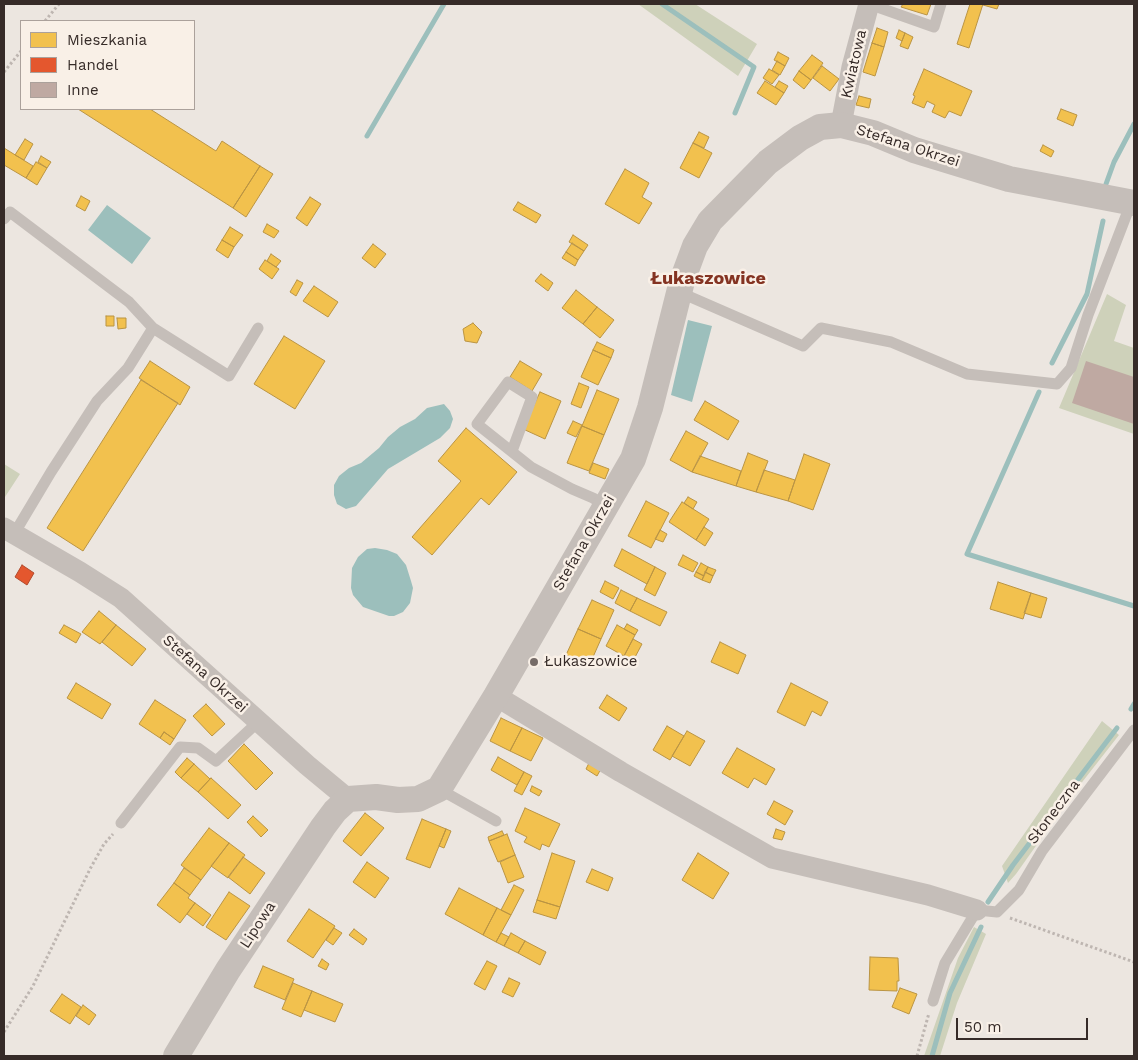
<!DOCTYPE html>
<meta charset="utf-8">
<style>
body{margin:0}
#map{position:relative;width:1138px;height:1060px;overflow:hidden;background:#ece6e0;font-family:"Work Sans",sans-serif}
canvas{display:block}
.frame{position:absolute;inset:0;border:5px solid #362b28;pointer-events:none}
.legend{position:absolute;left:20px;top:20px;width:175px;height:90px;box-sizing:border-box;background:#f9f0e7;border:1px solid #aba19b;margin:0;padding:6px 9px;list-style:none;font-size:15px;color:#362b28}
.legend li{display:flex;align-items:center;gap:10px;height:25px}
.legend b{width:25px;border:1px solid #aba19b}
.scale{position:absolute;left:956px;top:1018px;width:132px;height:22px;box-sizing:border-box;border:2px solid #362b28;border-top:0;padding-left:6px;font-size:15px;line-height:18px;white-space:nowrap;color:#362b28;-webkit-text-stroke:4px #f9f0e7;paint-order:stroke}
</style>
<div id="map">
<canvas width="1138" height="1060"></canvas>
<div class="frame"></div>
<ul class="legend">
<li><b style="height:14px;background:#f2c14e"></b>Mieszkania</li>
<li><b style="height:14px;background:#e4572e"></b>Handel</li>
<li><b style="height:14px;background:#bfa9a2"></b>Inne</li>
</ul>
<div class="scale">50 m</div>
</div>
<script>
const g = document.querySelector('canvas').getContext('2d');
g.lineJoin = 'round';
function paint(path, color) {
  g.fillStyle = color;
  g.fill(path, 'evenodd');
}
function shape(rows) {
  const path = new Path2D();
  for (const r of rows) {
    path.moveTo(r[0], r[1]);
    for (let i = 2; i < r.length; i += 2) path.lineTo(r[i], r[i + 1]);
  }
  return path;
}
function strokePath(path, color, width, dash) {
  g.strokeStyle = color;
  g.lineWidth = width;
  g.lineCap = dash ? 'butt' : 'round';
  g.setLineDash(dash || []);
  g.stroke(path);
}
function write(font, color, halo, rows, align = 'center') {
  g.font = font + ' "Work Sans",sans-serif';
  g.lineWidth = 5;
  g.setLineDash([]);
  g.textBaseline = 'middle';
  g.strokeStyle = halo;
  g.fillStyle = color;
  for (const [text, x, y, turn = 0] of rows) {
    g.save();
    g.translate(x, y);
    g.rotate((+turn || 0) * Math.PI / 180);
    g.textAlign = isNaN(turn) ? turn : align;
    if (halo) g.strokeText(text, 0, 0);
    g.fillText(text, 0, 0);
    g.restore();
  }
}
paint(shape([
 [638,4,695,4,757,44,738,76],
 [1107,294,1126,305,1114,341,1134,348,1134,434,1059,408],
 [4,464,20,474,5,497,4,496],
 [1102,721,1119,735,1072,795,1016,874,1008,883,1002,866],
 [974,927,986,934,957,1003,940,1056,924,1056,958,958]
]), '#ced1ba');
paint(shape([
 [107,205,151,238,132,264,88,230],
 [688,320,712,326,692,402,671,395],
 [444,404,450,411,453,419,450,428,440,438,388,469,356,506,346,509,337,504,334,495,334,485,339,476,349,468,361,463,379,448,388,437,400,427,415,419,427,408],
 [375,548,387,550,397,554,406,565,411,581,413,588,410,603,403,612,394,616,389,616,363,607,353,595,351,588,352,568,358,557,367,549]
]), '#9cbfbc');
const homes = shape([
 [903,4,931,4,927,15,901,7,903,4],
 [970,4,983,4,969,48,957,44,970,4],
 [983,4,999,4,997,9,983,5,983,4],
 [877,28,888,32,884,47,872,43,877,28],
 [899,30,905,33,902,41,896,38,899,30],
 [905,33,913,37,908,49,900,46,905,33],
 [872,43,884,47,875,76,863,72,872,43],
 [778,52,789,58,785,66,774,60,778,52],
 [812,55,823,63,811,80,799,71,812,55],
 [777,61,785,66,780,75,772,70,777,61],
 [822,66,839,79,830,91,813,78,822,66],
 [769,69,779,75,772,84,763,78,769,69],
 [924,69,972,91,961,116,949,111,945,118,932,112,935,105,927,101,924,108,912,103,915,96,913,95,924,69],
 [799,71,811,80,804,89,793,80,799,71],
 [765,81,784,93,776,105,757,93,765,81],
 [779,81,788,86,784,93,775,87,779,81],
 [859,96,871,99,869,108,856,105,859,96],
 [78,109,150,109,216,151,222,141,260,166,233,208,78,109],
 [1061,109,1077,115,1073,126,1057,119,1061,109],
 [699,132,709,137,704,148,693,143,699,132],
 [25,139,33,144,24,160,15,155,25,139],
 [693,143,712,153,699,178,680,168,693,143],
 [1043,145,1054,151,1051,157,1040,151,1043,145],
 [4,148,33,166,26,178,4,165,4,148],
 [41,156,51,162,47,168,38,162,41,156],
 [36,162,47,168,37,185,26,178,36,162],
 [260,166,273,174,246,217,233,208,260,166],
 [625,169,649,183,642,197,652,203,639,224,605,204,625,169],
 [81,196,90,201,85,211,76,206,81,196],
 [310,197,321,204,307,226,296,218,310,197],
 [518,202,541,215,536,223,513,210,518,202],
 [267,224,279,231,274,238,263,232,267,224],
 [230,227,243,235,234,247,222,240,230,227],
 [573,235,588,245,584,251,569,242,573,235],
 [222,240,234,247,228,258,216,250,222,240],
 [572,243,584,251,578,260,566,252,572,243],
 [373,244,386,254,375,268,362,258,373,244],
 [566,252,578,260,575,266,562,258,566,252],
 [271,254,281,261,276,267,267,261,271,254],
 [265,260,279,269,272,279,259,269,265,260],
 [541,274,553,283,548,291,535,281,541,274],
 [297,280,303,283,296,296,290,292,297,280],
 [314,286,338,302,328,317,303,301,314,286],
 [576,290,597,307,583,324,562,308,576,290],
 [597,307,614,320,600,338,583,324,597,307],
 [106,316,114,316,114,326,106,326,106,316],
 [117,318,126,318,126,328,118,329,117,318],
 [473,323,482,332,477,343,465,341,463,329,473,323],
 [284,336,325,361,295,409,254,384,284,336],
 [597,342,614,350,611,358,593,350,597,342],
 [593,350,611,358,598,385,581,377,593,350],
 [150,361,190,387,180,405,139,378,150,361],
 [520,361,542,374,532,391,510,377,520,361],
 [141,380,178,403,83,551,47,528,141,380],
 [579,383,589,387,581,408,571,404,579,383],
 [597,390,619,399,604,435,582,426,597,390],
 [540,392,561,401,545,439,523,429,540,392],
 [705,401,739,421,728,440,694,420,705,401],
 [573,421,582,425,576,437,567,433,573,421],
 [582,426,604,435,589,471,567,463,582,426],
 [466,428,517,472,489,505,481,498,432,555,412,537,461,481,438,461,466,428],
 [686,431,708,443,692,472,670,460,686,431],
 [748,453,768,461,756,492,736,486,748,453],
 [804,454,830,464,813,510,788,501,804,454],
 [700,456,741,471,736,486,692,472,700,456],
 [593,463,609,469,605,479,589,473,593,463],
 [764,470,795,480,788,501,756,492,764,470],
 [688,497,697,502,693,509,684,503,688,497],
 [646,501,669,513,651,548,628,536,646,501],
 [682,502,709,519,696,540,669,522,682,502],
 [704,527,713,533,705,546,696,540,704,527],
 [660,530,667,534,663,542,655,539,660,530],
 [622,549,655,567,647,584,614,566,622,549],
 [683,555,698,563,693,572,678,565,683,555],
 [701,563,708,567,704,576,696,572,701,563],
 [655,567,666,573,655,596,644,590,655,567],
 [708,567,716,570,713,576,705,572,708,567],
 [696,572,704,576,702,580,694,576,696,572],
 [705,572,713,576,710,583,702,580,705,572],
 [605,581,619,588,613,599,600,592,605,581],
 [998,582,1031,593,1023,619,990,609,998,582],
 [621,590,637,598,630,611,615,603,621,590],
 [1031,593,1047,598,1041,618,1024,613,1031,593],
 [637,598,667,612,660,626,630,611,637,598],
 [592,600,614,610,601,639,578,629,592,600],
 [99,611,116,625,100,644,82,632,99,611],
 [627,624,638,630,635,635,624,629,627,624],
 [64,625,81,634,76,643,59,633,64,625],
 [116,625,146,649,132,666,102,642,116,625],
 [617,625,635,635,624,656,606,646,617,625],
 [578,629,601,639,589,666,566,655,578,629],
 [633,639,642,644,633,661,624,656,633,639],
 [720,642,746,655,738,674,711,662,720,642],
 [76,683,111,704,102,719,67,698,76,683],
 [791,683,828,702,821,716,812,711,805,726,777,712,791,683],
 [607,695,627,708,619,721,599,708,607,695],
 [155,700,186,720,174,739,164,732,160,738,139,724,155,700],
 [206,704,225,724,212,736,193,716,206,704],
 [501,718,522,728,510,751,490,741,501,718],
 [667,726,684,736,670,760,653,750,667,726],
 [522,728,543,738,531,761,510,751,522,728],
 [687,731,705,741,690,766,672,756,687,731],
 [164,732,174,739,170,745,160,738,164,732],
 [244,744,273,773,256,790,228,761,244,744],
 [737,748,775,769,766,785,754,778,748,788,722,773,737,748],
 [498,757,524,772,517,785,491,770,498,757],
 [187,758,194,764,181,778,175,772,187,758],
 [590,761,602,767,597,776,586,769,590,761],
 [194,764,210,779,198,792,181,778,194,764],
 [524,772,532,776,522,795,514,791,524,772],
 [211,778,241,805,228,819,198,792,211,778],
 [532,786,542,791,539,796,530,791,532,786],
 [774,801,793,811,785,825,767,814,774,801],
 [525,808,560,824,549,847,542,844,540,850,524,842,527,837,515,831,525,808],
 [365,813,384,828,361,856,343,841,365,813],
 [253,816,268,830,261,837,247,822,253,816],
 [422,819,446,829,430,868,406,859,422,819],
 [209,828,229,843,201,880,181,865,209,828],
 [446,829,451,831,444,848,439,846,446,829],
 [776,829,785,832,782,840,773,838,776,829],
 [502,831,504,835,489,841,488,837,502,831],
 [507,834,515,855,498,862,489,841,507,834],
 [229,843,245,855,228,878,211,866,229,843],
 [552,853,575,861,560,907,537,900,552,853],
 [698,853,729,873,713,899,682,880,698,853],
 [515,855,524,877,508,883,500,862,515,855],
 [243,857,265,873,250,894,228,877,243,857],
 [367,862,389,878,375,898,353,882,367,862],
 [184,868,201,880,190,895,174,883,184,868],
 [592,869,613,878,608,891,586,882,592,869],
 [174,883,190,895,188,898,195,903,180,923,157,905,174,883],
 [514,885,524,890,511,915,501,910,514,885],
 [459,888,497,908,483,935,445,914,459,888],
 [229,892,250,906,226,940,206,927,229,892],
 [537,900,560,907,556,919,533,912,537,900],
 [195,903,211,915,203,926,187,914,195,903],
 [497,908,511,915,496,942,483,935,497,908],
 [309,909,335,926,313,958,287,941,309,909],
 [334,928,342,933,333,945,326,940,334,928],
 [354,929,367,939,363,945,349,935,354,929],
 [501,933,509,937,504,946,496,942,501,933],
 [511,933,525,941,518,953,504,946,511,933],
 [525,941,546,952,540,965,518,953,525,941],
 [870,957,898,958,899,981,897,981,897,991,869,990,870,957],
 [322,959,329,964,326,970,318,966,322,959],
 [487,961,497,966,485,990,474,984,487,961],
 [263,966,294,979,285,1000,254,987,263,966],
 [509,978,520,983,513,997,502,992,509,978],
 [293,983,312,991,301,1017,282,1009,293,983],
 [900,988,917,994,909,1014,892,1007,900,988],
 [312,991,343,1004,335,1022,304,1010,312,991],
 [62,994,81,1007,70,1024,50,1011,62,994],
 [83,1005,96,1015,89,1025,76,1016,83,1005]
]);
paint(homes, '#f2c14e');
strokePath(homes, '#ba9443', 1);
const shops = shape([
 [22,565,34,573,27,585,15,577,22,565]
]);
paint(shops, '#e4572e');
strokePath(shops, '#b04a2c', 1);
strokePath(shape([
 [662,4,754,67,735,113],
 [367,136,444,4],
 [1106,184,1114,162,1134,124],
 [1052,363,1087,294,1103,221],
 [1039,392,967,554,1134,606],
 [1131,709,1134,704],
 [988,902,1013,865,1117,728],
 [932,1056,950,993,981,927]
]), '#9cbfbc', 5);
paint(shape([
 [1086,361,1134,377,1134,424,1072,403]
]), '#bfa9a2');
strokePath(shape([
 [45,21,59,4],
 [4,72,21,51],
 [1010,918,1134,962],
 [4,1032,33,986,90,869,104,844,113,834],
 [917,1056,929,1013]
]), '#beb6b1', 3, [2.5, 2.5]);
strokePath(shape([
 [869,4,934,27,941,4],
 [4,219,10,212,129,302,153,328,229,376,258,328],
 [679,292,803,346,821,328,891,342,967,374,1057,384,1071,368,1088,315,1131,203],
 [512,451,532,397,508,382,477,424,531,467,572,489,593,498,606,506],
 [14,534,51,472,97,401,128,368,153,328],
 [439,789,496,821],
 [121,823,180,747,198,748,216,761,258,722],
 [933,1001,945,963,977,910,997,912,1019,890,1042,851,1134,730]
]), '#c5beb9', 11);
strokePath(shape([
 [841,125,852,67,869,4],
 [4,528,80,572,121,598,307,765,348,799],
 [496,696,621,772,772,858,928,895,977,910]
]), '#c5beb9', 21);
strokePath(shape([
 [176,1056,228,970,323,827,335,811,348,799,376,797,398,800,418,799,439,789,496,696,633,459,650,408,682,281,695,246,710,221,768,162,800,138,820,127,841,125,873,133,914,150,1009,179,1134,203]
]), '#c5beb9', 26);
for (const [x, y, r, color] of [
 [534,662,5,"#766c68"]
]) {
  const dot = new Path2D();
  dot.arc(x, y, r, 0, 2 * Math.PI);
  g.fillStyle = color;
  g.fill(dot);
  strokePath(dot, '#f9f0e7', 2);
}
write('15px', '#362b28', '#f9f0e7', [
 ["Kwiatowa",854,64,-77],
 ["Stefana Okrzei",908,146,18],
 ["Stefana Okrzei",584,543,-60],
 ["Stefana Okrzei",205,674,42],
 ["Słoneczna",1054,812,-53],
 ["Lipowa",258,925,-57]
]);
write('15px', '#362b28', '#f9f0e7', [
 ["Łukaszowice",544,662]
], 'left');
write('bold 18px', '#843322', '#f9f0e7', [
 ["Łukaszowice",708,279]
]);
</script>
